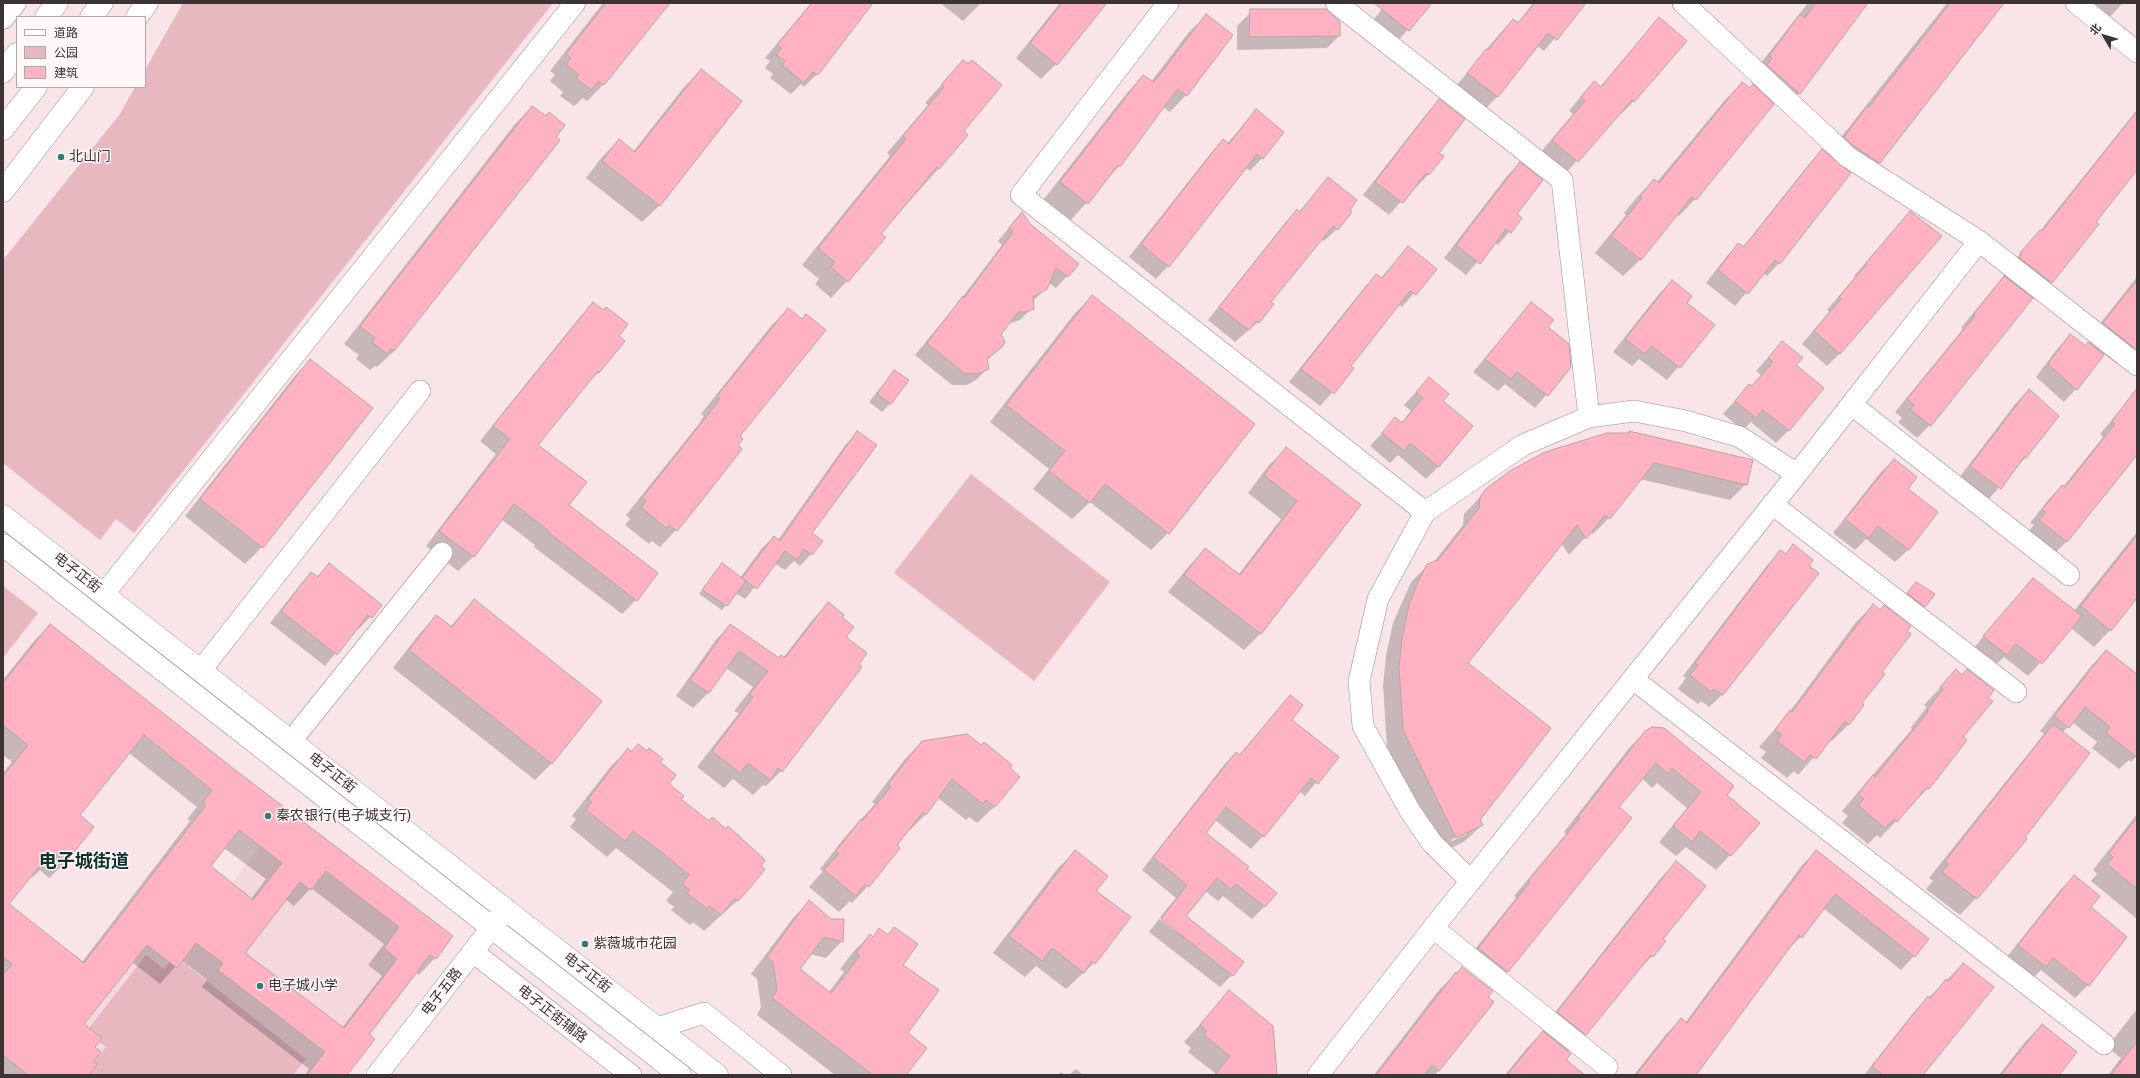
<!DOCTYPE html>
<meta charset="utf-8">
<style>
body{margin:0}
#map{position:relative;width:2140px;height:1078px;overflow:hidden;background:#f9e5e8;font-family:Literata,"Noto Sans SC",serif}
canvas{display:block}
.frame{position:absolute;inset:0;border:4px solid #3b3334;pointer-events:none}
.legend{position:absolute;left:16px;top:16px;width:130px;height:72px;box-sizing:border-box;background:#fef6f7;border:1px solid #b0a8a9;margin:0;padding:5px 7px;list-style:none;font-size:12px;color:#3b3334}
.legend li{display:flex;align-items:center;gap:8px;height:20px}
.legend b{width:20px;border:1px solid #b0a8a9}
.north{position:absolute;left:2084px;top:16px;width:40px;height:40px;-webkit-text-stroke:3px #fef6f7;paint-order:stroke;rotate:308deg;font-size:11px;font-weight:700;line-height:16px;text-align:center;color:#3b3334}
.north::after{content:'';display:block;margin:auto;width:14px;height:18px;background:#3b3334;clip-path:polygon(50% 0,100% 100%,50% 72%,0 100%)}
</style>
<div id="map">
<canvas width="2140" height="1078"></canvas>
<div class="frame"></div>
<ul class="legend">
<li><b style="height:5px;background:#fff"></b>道路</li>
<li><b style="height:11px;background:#e8b8c1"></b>公园</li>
<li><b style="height:11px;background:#ffb3c2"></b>建筑</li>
</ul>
<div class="north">北</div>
</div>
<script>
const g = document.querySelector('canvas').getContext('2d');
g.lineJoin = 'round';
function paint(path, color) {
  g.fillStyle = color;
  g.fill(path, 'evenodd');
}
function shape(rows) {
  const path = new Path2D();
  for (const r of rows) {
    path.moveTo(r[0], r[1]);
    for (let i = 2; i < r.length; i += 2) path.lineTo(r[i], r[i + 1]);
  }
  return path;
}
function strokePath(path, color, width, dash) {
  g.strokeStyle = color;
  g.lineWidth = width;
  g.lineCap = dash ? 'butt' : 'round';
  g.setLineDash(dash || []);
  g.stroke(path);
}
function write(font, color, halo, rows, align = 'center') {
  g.font = font + ' Literata,"Noto Sans SC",serif';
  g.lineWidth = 3;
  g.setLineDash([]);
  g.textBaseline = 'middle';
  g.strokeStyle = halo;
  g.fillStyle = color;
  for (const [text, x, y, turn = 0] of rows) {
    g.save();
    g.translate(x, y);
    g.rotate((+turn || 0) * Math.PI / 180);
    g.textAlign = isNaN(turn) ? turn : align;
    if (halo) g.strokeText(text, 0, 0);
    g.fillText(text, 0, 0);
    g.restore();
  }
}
paint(shape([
 [285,815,442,938,344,1075,68,1075,76,1034,174,908,198,926]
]), '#f5d8dd');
paint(shape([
 [183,3,553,3,134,533,116,519,100,540,3,463,3,260,120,114,135,87,145,87,145,70],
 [971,474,1110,582,1034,681,894,573],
 [3,586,38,613,3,658],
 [146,955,164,969,175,956,306,1059,293,1075,84,1075,106,1047,86,1032]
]), '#e8b8c1');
paint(shape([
 [603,3,669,3,604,84,587,101,583,98,574,106,560,96,563,92,550,81,555,75,550,71],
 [811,3,872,3,817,74,804,87,801,84,791,94,770,78,773,74,765,68,770,61,765,58],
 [940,3,981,3,963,21],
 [1060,3,1106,3,1056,64,1041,79,1016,58],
 [1387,3,1431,3,1396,43,1371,23],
 [1533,3,1584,3,1544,51,1537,46,1497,97,1485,109,1456,86,1501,32,1513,20,1518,23],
 [1808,3,1866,3,1799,93,1782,110,1760,90,1759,91,1695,199,1679,216,1677,214,1640,260,1623,276,1595,253,1626,215,1624,213,1637,197,1654,180,1657,182,1725,100,1742,83,1749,89,1754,85,1751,82,1756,75,1753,73],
 [1947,3,2003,3,1879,163,1863,179,1847,169,1779,263,1767,276,1763,273,1735,306,1706,283,1726,257,1739,244,1743,247,1810,163,1822,151,1827,155],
 [2080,3,2123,3,2104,23],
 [1250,13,1339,36,1327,48,1237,50,1237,26],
 [1206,16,1186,95,1170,112,1163,107,1119,166,1071,220,1044,199,1127,93,1143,76,1151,82,1189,32],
 [1659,18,1634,101,1621,114,1619,113,1565,174,1540,153,1573,114,1569,111,1582,95,1594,82,1600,87],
 [963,61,968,65,962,131,939,168,880,234,847,281,831,298,815,284,819,279,802,265,890,156,887,153,928,105,925,103],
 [701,70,741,102,659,206,642,222,586,178,602,157,619,140,633,152,684,87],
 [1440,101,1438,153,1429,174,1416,187,1415,186,1389,215,1363,195,1427,113],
 [532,107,394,351,377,367,375,366,370,370,356,359,359,355,344,344,515,124],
 [1256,110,1262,158,1250,171,1246,168,1168,266,1156,279,1129,257,1211,153,1223,141,1227,144],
 [2137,110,2137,169,2094,222,2051,282,2034,299,2032,297,1930,425,1917,438,1898,422,1902,418,1895,412,1963,329,1961,328,1992,290,2005,276,2003,275,2006,272,2005,271,2036,236],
 [1520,163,1515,214,1521,218,1498,245,1494,243,1466,275,1444,258,1507,176],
 [1328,178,1337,229,1324,241,1321,239,1270,303,1258,322,1235,342,1208,320,1285,223,1297,210,1299,212],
 [1910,212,1840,353,1827,366,1802,344,1829,312,1827,310,1855,277,1854,276],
 [1021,213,1029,225,1078,264,1056,288,1049,283,1046,288,1032,302,1032,308,1020,320,1008,324,1000,334,1001,347,986,361,988,368,976,380,967,385,952,385,915,355,961,299,1002,245,998,241],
 [1408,248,1435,269,1402,307,1399,304,1350,366,1353,369,1320,406,1289,382,1364,288,1376,275,1381,278],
 [2137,277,2137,343,2117,364,2104,354,2076,389,2064,402,2036,377,2058,348,2070,336,2085,347,2090,342,2087,340],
 [1672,281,1685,303,1713,325,1667,380,1639,359,1632,366,1613,352,1659,294],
 [1092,297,1168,533,1151,550,1090,502,1072,519,1033,489,1049,469,990,422,1075,313],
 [593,304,618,336,599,372,584,386,537,445,568,505,636,600,622,614,534,547,535,545,501,519,473,557,458,571,426,546,496,454,480,441,579,318],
 [1531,304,1570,367,1535,408,1505,384,1498,391,1473,372],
 [788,309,738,436,676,530,660,547,652,541,649,544,625,525,630,519,626,515,698,425,704,416,701,414,771,326],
 [1782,342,1795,365,1789,430,1776,443,1751,422,1743,430,1723,414,1749,385,1751,387,1761,375,1756,371],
 [310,360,372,408,262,547,245,564,185,516,294,377],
 [894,371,890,404,882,412,869,402],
 [1429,378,1442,402,1439,466,1426,479,1398,455,1390,463,1370,446,1395,419,1401,423,1411,411,1404,405],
 [2029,390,2057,416,2025,458,1987,501,1958,479,2016,403],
 [2132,396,2137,396,2137,452,2067,541,2054,554,2027,533,2034,525,2030,523,2049,499,2062,486,2063,487,2103,437,2100,434],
 [858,432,811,533,811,554,800,566,794,561,785,570,774,563,745,599,736,593,722,610,699,594,722,565,740,578,762,548,774,537,778,540,846,444],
 [1630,432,1746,484,1730,500,1639,479,1609,518,1593,534,1590,532,1569,555,1561,543,1467,663,1479,820,1482,825,1465,841,1440,854,1387,747,1383,685,1386,656,1393,623,1411,582,1428,565,1433,563,1463,525,1464,514,1488,489],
 [1467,832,1467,834,1452,841,1451,840],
 [1286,449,1359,505,1260,634,1244,650,1168,592,1189,566,1205,550,1238,575,1281,519,1248,493,1269,465],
 [1894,460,1906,489,1937,513,1908,550,1895,562,1866,539,1855,550,1833,533,1881,472],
 [2137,532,2137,597,2110,630,2094,647,2071,628,2028,676,2004,657,1993,667,1972,650,2033,579,2074,611],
 [1793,546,1807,566,1818,574,1722,695,1709,707,1701,701,1698,704,1678,689,1686,678,1683,676,1768,564,1780,552,1785,554],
 [329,564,381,605,359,629,357,627,325,666,270,623,300,585,311,573,317,577],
 [1912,587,1925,606,1921,610,1904,597],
 [474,600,552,763,535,780,393,668,420,633,437,616,450,627],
 [828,604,841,618,845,637,781,771,766,786,763,785,753,795,733,779,724,788,697,767,739,713,734,711,753,687,726,668,708,693,693,708,676,696,715,641,730,625,778,659,783,658,813,619],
 [1873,606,1880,611,1880,672,1849,724,1832,741,1830,739,1798,775,1794,771,1787,778,1761,758,1766,752,1759,747,1788,714,1856,622],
 [50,625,230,767,435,958,419,975,416,972,368,1034,345,1075,305,1075,309,1069,202,987,207,980,181,960,160,984,132,962,82,1024,93,1048,92,1062,87,1075,3,1075,3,773,12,762,3,755,3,680,34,641],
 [129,753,197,807,187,819,190,821,82,962,8,904,30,876,33,877,40,870,49,878,66,862,78,816],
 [224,848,266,879,251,899,210,866],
 [311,888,384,944,368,965,382,976,342,1028,244,953,285,899,294,906],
 [2106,651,2137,675,2137,756,2131,762,2129,760,2119,769,2092,748,2097,742,2072,722,2062,733,2023,837,2025,839,1976,898,1960,915,1926,889,1933,881,1929,878,2044,734,2040,731,2092,665],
 [1956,671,1962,737,1928,788,1880,838,1877,835,1868,844,1842,823,1848,816,1842,811,1912,729,1911,727,1927,707,1924,705],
 [1290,696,1290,720,1337,757,1305,796,1299,791,1263,836,1251,849,1215,820,1204,833,1246,869,1265,906,1252,919,1223,896,1218,901,1205,891,1185,916,1232,975,1220,987,1149,932,1159,919,1174,930,1175,929,1160,917,1176,898,1142,870,1224,765,1236,753,1239,755],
 [1646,731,1725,795,1730,855,1716,870,1686,847,1676,856,1659,842,1687,808,1657,783,1652,788,1642,778,1618,807,1631,818,1507,972,1492,987,1463,964,1516,898,1514,896,1566,834,1564,832,1630,747],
 [922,742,1008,768,1018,777,994,807,977,823,969,817,966,820,938,798,925,815,909,831,907,830,868,886,852,903,850,901,839,912,809,887,823,871,820,869,845,837,875,804,872,802,905,759],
 [628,750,659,762,667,784,680,799,738,900,704,931,693,922,690,925,671,910,674,907,666,901,673,892,616,848,607,857,570,827,576,819,572,816,611,766],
 [2137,814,2137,919,2091,881,2097,874,2093,870],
 [1075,852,1095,891,1094,963,1066,989,1036,966,1025,977,993,953,1058,868],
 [1816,852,1914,956,1901,970,1823,908,1801,937,1787,950,1718,1043,1719,1044,1695,1075,1634,1075,1667,1033,1681,1020,1685,1023,1802,865],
 [1676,863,1662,939,1652,956,1636,973,1585,1034,1568,1052,1564,1060,1567,1075,1505,1075,1526,1049,1544,1031,1542,1029,1660,879],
 [2074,877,2089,908,2126,937,2088,985,2075,998,2041,970,2032,979,2006,958,2061,889],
 [810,901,842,941,826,958,810,954,799,969,829,992,844,972,840,969,853,952,870,935,872,937,879,930,887,935,894,928,902,965,907,1033,905,1075,835,1075,757,1015,761,1007,757,979,751,974,793,918],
 [1963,964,1922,1075,1864,1075,1914,1012],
 [1456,973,1492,1002,1435,1075,1374,1075,1439,990],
 [1229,992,1275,1075,1213,1075,1215,1073,1188,1052,1191,1048,1184,1042],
 [2137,1009,2137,1075,2108,1075,2121,1058,2107,1047],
 [2042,1025,2058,1075,1999,1075,2025,1042],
 [1076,1069,1083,1075,1069,1075],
 [1061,1072,1065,1075,1058,1075]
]), '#0003');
const building = shape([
 [606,3,670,3,604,85,599,81,591,90,576,78,579,75,566,64,571,58,566,54,606,3],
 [812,3,873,3,818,75,813,72,804,83,782,65,785,61,776,55,782,48,777,45,812,3],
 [1062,3,1107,3,1057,65,1030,43,1062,3],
 [1374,3,1432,3,1409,31,1374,3],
 [1535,3,1586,3,1557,40,1548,33,1498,97,1467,73,1486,49,1488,50,1513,19,1518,23,1535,3],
 [1816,3,1868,3,1800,94,1767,65,1772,58,1769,56,1800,14,1805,18,1816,3],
 [1950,3,2004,3,1880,163,1855,147,1844,137,1868,105,1869,107,1950,3],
 [1250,9,1326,9,1340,22,1340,36,1249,37,1250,9],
 [1206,14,1233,35,1187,96,1178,89,1172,96,1120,167,1118,165,1088,204,1060,182,1143,75,1154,82,1206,14],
 [1659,17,1687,41,1634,102,1632,100,1578,162,1552,140,1585,101,1581,97,1594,81,1601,87,1659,17],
 [963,60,968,64,972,60,1002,85,964,131,968,135,939,169,937,167,881,234,886,237,848,282,831,267,835,262,818,248,906,139,903,136,944,87,941,85,963,60],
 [701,69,742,101,660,206,602,161,619,139,635,152,701,69],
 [1742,82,1750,88,1753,84,1774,104,1696,200,1692,197,1641,260,1611,236,1642,198,1640,196,1654,179,1659,183,1742,82],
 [1439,99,1465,119,1439,153,1444,156,1429,175,1426,173,1403,203,1375,182,1439,99],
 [532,106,546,116,549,112,565,125,556,137,560,140,394,351,391,349,387,354,372,342,375,338,360,326,532,106],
 [1256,109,1284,132,1263,159,1257,154,1169,267,1141,244,1223,139,1229,144,1256,109],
 [2137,111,2137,170,2096,222,2099,224,2052,283,2019,257,2022,254,2020,253,2040,230,2042,231,2137,111],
 [1822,149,1851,173,1780,264,1775,260,1748,294,1718,270,1738,243,1744,247,1822,149],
 [1520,162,1543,180,1517,214,1522,218,1511,233,1506,229,1480,264,1456,245,1520,162],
 [1328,177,1357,200,1350,210,1352,212,1338,230,1333,226,1271,302,1274,304,1259,323,1256,321,1249,330,1219,307,1297,209,1300,212,1328,177],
 [1910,211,1942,236,1840,354,1814,331,1841,299,1839,297,1867,264,1866,263,1910,211],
 [1022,212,1030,224,1079,264,1068,277,1056,268,1047,289,1033,297,1034,309,1025,312,1018,312,1001,334,1005,342,1002,347,987,359,989,369,980,373,965,374,927,343,963,296,964,298,1013,232,1009,228,1022,212],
 [1408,246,1437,269,1416,295,1410,291,1351,366,1354,368,1334,394,1301,369,1376,274,1382,278,1408,246],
 [2004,276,2033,298,1931,426,1910,409,1914,405,1907,399,1975,316,1973,315,2004,276],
 [1672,280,1692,296,1687,303,1715,325,1680,368,1652,346,1645,354,1625,339,1672,280],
 [2137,280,2137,350,2103,323,2137,280],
 [1092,295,1255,424,1169,534,1105,484,1090,503,1049,471,1065,451,1006,405,1092,295],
 [593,302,603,310,606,307,628,324,619,336,625,341,599,373,598,371,538,445,587,482,569,505,658,573,637,601,548,532,549,531,514,504,474,557,439,531,510,439,493,426,593,302],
 [1531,302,1554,320,1548,327,1569,344,1571,367,1548,396,1517,372,1511,379,1485,359,1531,302],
 [788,308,802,319,806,314,826,330,740,436,743,439,738,445,742,449,699,504,677,531,669,525,666,528,641,507,646,501,642,498,714,407,720,399,717,396,788,308],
 [2070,334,2086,346,2088,342,2104,355,2077,390,2048,364,2070,334],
 [1782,341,1803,358,1796,365,1824,388,1789,431,1763,410,1756,418,1735,401,1749,384,1752,386,1773,362,1768,358,1782,341],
 [310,359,373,408,263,548,200,499,310,359],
 [894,370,909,380,891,404,877,394,894,370],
 [1429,377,1449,394,1443,401,1473,426,1439,467,1410,443,1404,451,1382,433,1395,417,1402,423,1423,398,1416,392,1429,377],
 [2137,388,2137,455,2067,542,2039,520,2046,512,2042,510,2062,485,2065,487,2115,424,2112,421,2137,388],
 [2029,389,2059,416,2026,458,2024,457,2001,489,1970,466,2029,389],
 [857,431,877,445,812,533,823,541,812,555,804,549,797,560,785,551,757,589,742,578,774,536,780,541,857,431],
 [1629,431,1753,460,1747,485,1654,463,1610,519,1605,515,1586,539,1577,525,1468,663,1551,728,1480,820,1483,825,1456,838,1403,730,1399,668,1402,638,1409,605,1417,584,1427,564,1438,560,1479,508,1480,497,1487,488,1510,471,1545,452,1607,433,1629,433,1629,431],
 [1286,447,1361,505,1261,634,1184,575,1205,548,1240,575,1297,501,1264,475,1286,447],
 [1894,459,1917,477,1908,489,1938,512,1909,550,1878,526,1869,538,1845,519,1894,459],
 [2137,535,2137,598,2111,631,2081,606,2137,535],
 [1793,544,1813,560,1809,566,1819,573,1723,695,1714,689,1711,692,1690,675,1698,665,1695,663,1780,550,1786,554,1793,544],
 [329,563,382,605,372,618,368,615,337,655,281,611,311,572,318,577,329,563],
 [722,563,746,581,727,606,702,590,722,563],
 [2033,578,2082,616,2042,664,2016,644,2007,655,1983,636,2033,578],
 [1916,582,1935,594,1925,607,1907,593,1916,582],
 [474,599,602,701,552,764,409,650,436,615,452,627,474,599],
 [828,602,844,615,842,617,854,627,846,637,867,653,859,664,862,667,782,772,778,768,770,780,748,763,740,773,712,751,753,697,749,695,768,671,739,651,709,693,690,680,730,624,779,658,781,655,785,658,828,602],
 [1873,604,1880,610,1884,605,1911,626,1907,631,1911,634,1882,672,1885,674,1862,703,1864,705,1849,725,1845,721,1816,759,1810,755,1804,762,1777,741,1782,735,1775,730,1790,710,1792,712,1873,604],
 [50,624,230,766,453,936,436,959,430,955,369,1034,375,1039,347,1075,307,1075,325,1052,218,970,223,963,196,943,177,968,147,945,84,1024,102,1038,95,1047,101,1052,94,1061,97,1064,89,1075,28,1075,3,1055,3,975,12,964,3,957,3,776,28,745,3,725,3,683,50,624],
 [144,735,212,790,203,802,206,805,84,963,9,904,46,858,50,862,56,854,66,862,94,827,80,815,144,735],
 [239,830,282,863,253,900,211,866,239,830],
 [326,871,399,927,384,948,397,959,344,1028,245,953,300,882,311,890,326,871],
 [2106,650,2137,674,2137,757,2106,733,2110,727,2085,707,2069,728,2054,716,2106,650],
 [1956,669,1962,675,1967,669,1994,690,1988,698,1993,701,1963,737,1967,740,1929,789,1927,787,1897,822,1894,819,1885,828,1858,805,1864,799,1858,794,1873,775,1875,777,1928,712,1927,710,1943,689,1940,687,1956,669],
 [1290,695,1303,705,1292,720,1339,757,1318,784,1311,778,1264,837,1226,807,1206,833,1249,867,1247,869,1277,893,1265,907,1236,884,1231,889,1217,878,1186,916,1244,962,1233,976,1161,919,1187,885,1153,857,1236,752,1240,755,1290,695],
 [2053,724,2090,753,2025,837,2027,839,1977,899,1942,872,1949,864,1945,861,2053,724],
 [1652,727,1664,728,1734,786,1727,795,1760,823,1731,856,1700,831,1692,842,1673,826,1701,792,1672,768,1668,774,1656,763,1619,807,1632,818,1508,972,1478,948,1530,882,1528,881,1580,818,1578,817,1645,731,1652,727],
 [967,734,981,745,984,742,1012,765,1010,768,1020,777,995,807,986,800,983,804,952,779,926,815,923,812,897,845,900,848,869,887,865,884,856,896,824,870,839,854,836,851,861,819,863,820,891,787,888,784,922,741,967,734],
 [638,744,647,751,649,748,663,759,660,762,676,775,669,784,684,796,681,799,709,821,712,817,726,829,728,826,765,860,761,866,765,869,754,883,738,901,735,898,721,915,710,906,707,909,687,893,690,890,682,884,689,875,664,854,633,831,625,841,586,810,592,802,588,799,628,748,631,752,638,744],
 [2137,818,2137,889,2107,864,2113,857,2109,853,2137,818],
 [1075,850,1108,876,1096,891,1131,917,1095,964,1092,961,1084,973,1052,948,1042,961,1009,936,1075,850],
 [1816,850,1929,939,1915,957,1835,894,1802,938,1799,935,1696,1075,1636,1075,1681,1018,1687,1023,1816,850],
 [1676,861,1706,886,1663,939,1666,941,1653,957,1651,955,1586,1035,1557,1012,1676,861],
 [2074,875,2100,896,2091,907,2127,937,2089,986,2053,958,2046,967,2018,945,2074,875],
 [809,900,831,919,844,919,843,942,824,937,800,969,831,993,860,956,856,953,870,934,873,937,879,928,888,935,894,927,918,944,903,965,939,990,908,1033,927,1048,906,1075,873,1075,772,998,777,990,773,962,767,957,809,900],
 [1963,963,1994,987,1923,1075,1883,1075,1872,1066,1928,996,1931,998,1946,979,1949,981,1963,963],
 [1462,967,1493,991,1488,997,1494,1002,1479,1021,1439,1071,1432,1065,1424,1075,1376,1075,1456,972,1457,973,1462,967],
 [1229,990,1273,1026,1277,1075,1215,1075,1230,1056,1204,1035,1207,1031,1200,1025,1229,990],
 [2042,1024,2077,1052,2059,1075,2001,1075,2042,1024],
 [1543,1031,1571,1054,1566,1060,1585,1075,1507,1075,1543,1031],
 [2137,1041,2137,1075,2111,1075,2137,1041]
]);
paint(building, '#ffb3c2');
strokePath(building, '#b7a3a7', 1);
const street = shape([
 [1168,3,1021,195,1425,512],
 [1336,3,1562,180,1589,417],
 [1683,3,1848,157,1979,241,2137,365],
 [2076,3,2137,52],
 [1852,405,2069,575],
 [1772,504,2016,692],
 [104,594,575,3],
 [201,670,420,391],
 [1633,679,2104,1044],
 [291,741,442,553],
 [1471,881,1432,843,1410,811,1363,726,1359,681,1378,599,1425,512,1523,445,1589,417,1634,411,1686,421,1740,437,1797,474],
 [1433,928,1607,1067],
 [473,952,631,1075],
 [657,1028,704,1013,781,1075],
 [377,1075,506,909],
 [1318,1075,1433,928,1797,474,1979,241]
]);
const secondary = shape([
 [137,17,147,3],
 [3,18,15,3],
 [3,191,83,87],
 [3,516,717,1075],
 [3,545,680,1075]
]);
const primary = shape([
 [46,17,57,3],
 [91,17,102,3],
 [3,72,17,54],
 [3,129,36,87]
]);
strokePath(street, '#9f8c8f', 22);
strokePath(secondary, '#9f8c8f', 23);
strokePath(primary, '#9f8c8f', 23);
strokePath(street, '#fff', 21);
strokePath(secondary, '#fff', 22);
strokePath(primary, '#fff', 22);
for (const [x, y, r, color] of [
 [61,157,4,"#337a72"],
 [268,816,4,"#337a72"],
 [585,944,4,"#337a72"],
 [260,986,4,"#337a72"]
]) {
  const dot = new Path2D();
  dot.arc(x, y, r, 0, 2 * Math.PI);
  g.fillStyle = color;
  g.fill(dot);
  strokePath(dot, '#fef6f7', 1.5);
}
write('14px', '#3b3334', '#fef6f7', [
 ["北山门",69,157],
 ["秦农银行(电子城支行)",276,816],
 ["紫薇城市花园",593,944],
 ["电子城小学",268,986]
], 'left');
write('14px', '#3b3334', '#fef6f7', [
 ["电子正街",77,573,38],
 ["电子正街",332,773,38],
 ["电子正街",587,973,38],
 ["电子五路",442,992,-52],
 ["电子正街辅路",552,1014,38]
]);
write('bold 18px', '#0f322e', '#fef6f7', [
 ["电子城街道",84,862]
]);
</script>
